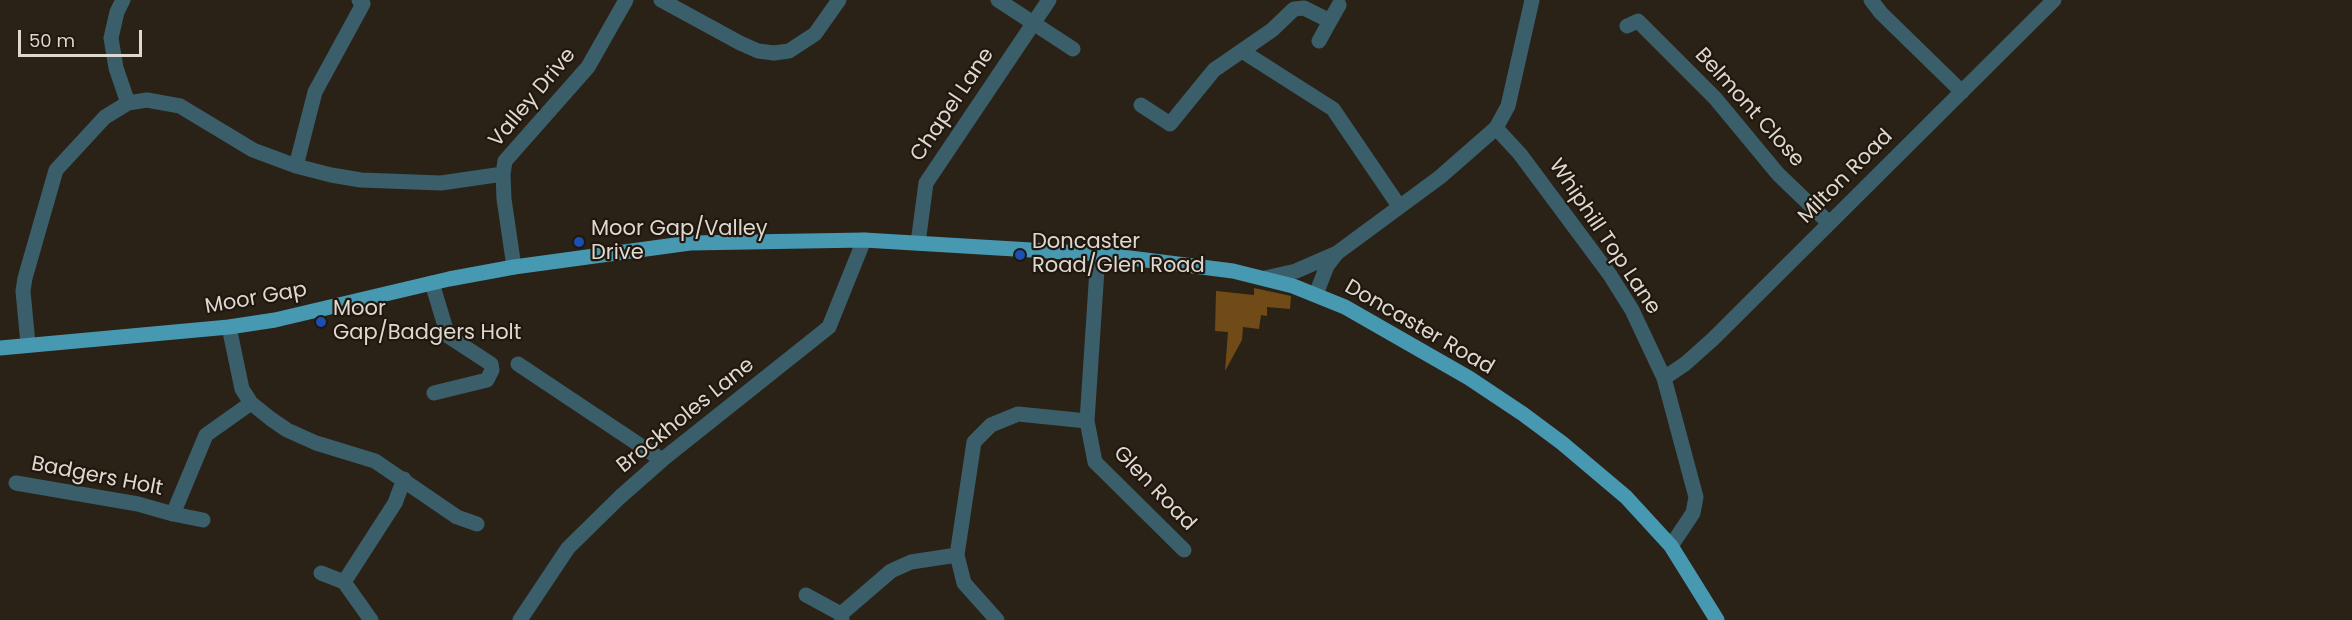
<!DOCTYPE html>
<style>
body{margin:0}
#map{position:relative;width:2352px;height:620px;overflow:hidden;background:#2a2217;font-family:Poppins,sans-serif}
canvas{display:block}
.scale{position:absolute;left:18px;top:30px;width:124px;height:27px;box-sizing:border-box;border:3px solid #ded8d1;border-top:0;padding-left:8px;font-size:18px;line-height:21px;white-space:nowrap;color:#ded8d1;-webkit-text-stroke:4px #20180e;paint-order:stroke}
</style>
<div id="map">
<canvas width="2352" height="620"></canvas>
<div class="scale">50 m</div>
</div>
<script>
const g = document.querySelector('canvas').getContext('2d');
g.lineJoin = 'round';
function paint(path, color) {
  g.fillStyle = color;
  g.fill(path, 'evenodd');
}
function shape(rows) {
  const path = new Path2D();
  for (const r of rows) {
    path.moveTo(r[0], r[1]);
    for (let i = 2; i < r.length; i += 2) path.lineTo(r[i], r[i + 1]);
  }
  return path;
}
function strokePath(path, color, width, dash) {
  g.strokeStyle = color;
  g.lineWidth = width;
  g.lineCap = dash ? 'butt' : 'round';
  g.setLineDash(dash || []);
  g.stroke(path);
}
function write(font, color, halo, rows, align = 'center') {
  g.font = font + ' Poppins,sans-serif';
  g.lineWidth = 4.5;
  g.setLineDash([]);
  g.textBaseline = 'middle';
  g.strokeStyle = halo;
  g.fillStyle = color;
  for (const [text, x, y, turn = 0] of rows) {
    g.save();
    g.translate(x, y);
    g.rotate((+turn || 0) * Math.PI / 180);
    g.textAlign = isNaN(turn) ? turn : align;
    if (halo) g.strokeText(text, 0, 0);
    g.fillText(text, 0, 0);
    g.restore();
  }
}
paint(shape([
 [1254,288,1291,296,1290,309,1267,307,1267,316,1261,315,1259,329,1243,327,1242,340,1225,371,1228,332,1215,331,1216,291,1254,295]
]), '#704b17');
strokePath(shape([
 [661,0,740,43,758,51,774,53,789,51,815,34,839,0],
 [998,0,1073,49],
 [1871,0,1881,13,1962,92],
 [1330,21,1339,5],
 [1627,26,1638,21,1715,98,1778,174,1829,223],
 [1242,51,1333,109,1399,206],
 [128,103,147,100,180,106,253,150,296,166,331,175,361,180,441,183,503,174],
 [1141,105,1170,124,1214,70,1272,30,1294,9,1304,8,1330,21,1319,41],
 [1496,128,1520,154,1610,275,1632,310,1664,378,1696,497,1693,513,1671,546],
 [296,166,315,92,363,4,359,0],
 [918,243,926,183,1049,0],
 [1098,254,1087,421,1095,462,1184,550],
 [514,267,504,199,503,174,505,161,588,67,626,0],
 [1265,278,1296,271,1335,254],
 [432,283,448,336,491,364,492,370,487,380,434,393],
 [1316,294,1327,266,1337,253,1440,177,1496,128,1508,106,1532,0],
 [229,327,242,389,251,403,271,419,287,430,316,443,375,461,457,517,477,524],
 [28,344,23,291,25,278,56,170,105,117,128,103,116,68,111,38,117,12,123,0],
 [518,364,662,460],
 [1664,378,1685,364,1713,339,2054,0],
 [16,483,138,504,173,514,206,435,251,403],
 [173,514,203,520],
 [321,573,344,582],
 [806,595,841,614,842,620],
 [841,614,891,571,911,562,957,555],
 [371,620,344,582,395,503,404,479],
 [520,620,568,548,620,497,662,460,829,327,864,240],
 [997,620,964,583,957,555,974,442,991,425,1018,414,1087,421]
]), '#3a5f6a', 15);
strokePath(shape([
 [0,348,229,327,275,320,449,279,514,267,690,243,864,240,1098,254,1233,271,1293,286,1345,307,1469,378,1523,414,1562,443,1626,497,1671,546,1717,620]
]), '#4799b2', 15);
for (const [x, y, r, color] of [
 [579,242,6,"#1a4fb4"],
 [1020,255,6,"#1a4fb4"],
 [321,322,6,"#1a4fb4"]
]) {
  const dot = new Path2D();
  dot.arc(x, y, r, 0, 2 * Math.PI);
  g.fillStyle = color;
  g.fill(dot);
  strokePath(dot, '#20180e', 2);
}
write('21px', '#ded8d1', '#20180e', [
 ["Valley Drive",533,98,-50],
 ["Chapel Lane",953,105,-56],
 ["Belmont Close",1749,108,48],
 ["Milton Road",1846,177,-45],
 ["Whiphill Top Lane",1604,237,56],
 ["Moor Gap",256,299,-10],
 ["Doncaster Road",1419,328,30],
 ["Brockholes Lane",686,416,-39],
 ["Badgers Holt",97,477,11],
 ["Glen Road",1154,489,46]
]);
write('21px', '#ded8d1', '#20180e', [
 ["Moor Gap/Valley",591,230],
 ["Drive",591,254],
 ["Doncaster",1032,243],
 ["Road/Glen Road",1032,267],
 ["Moor",333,310],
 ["Gap/Badgers Holt",333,334]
], 'left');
</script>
